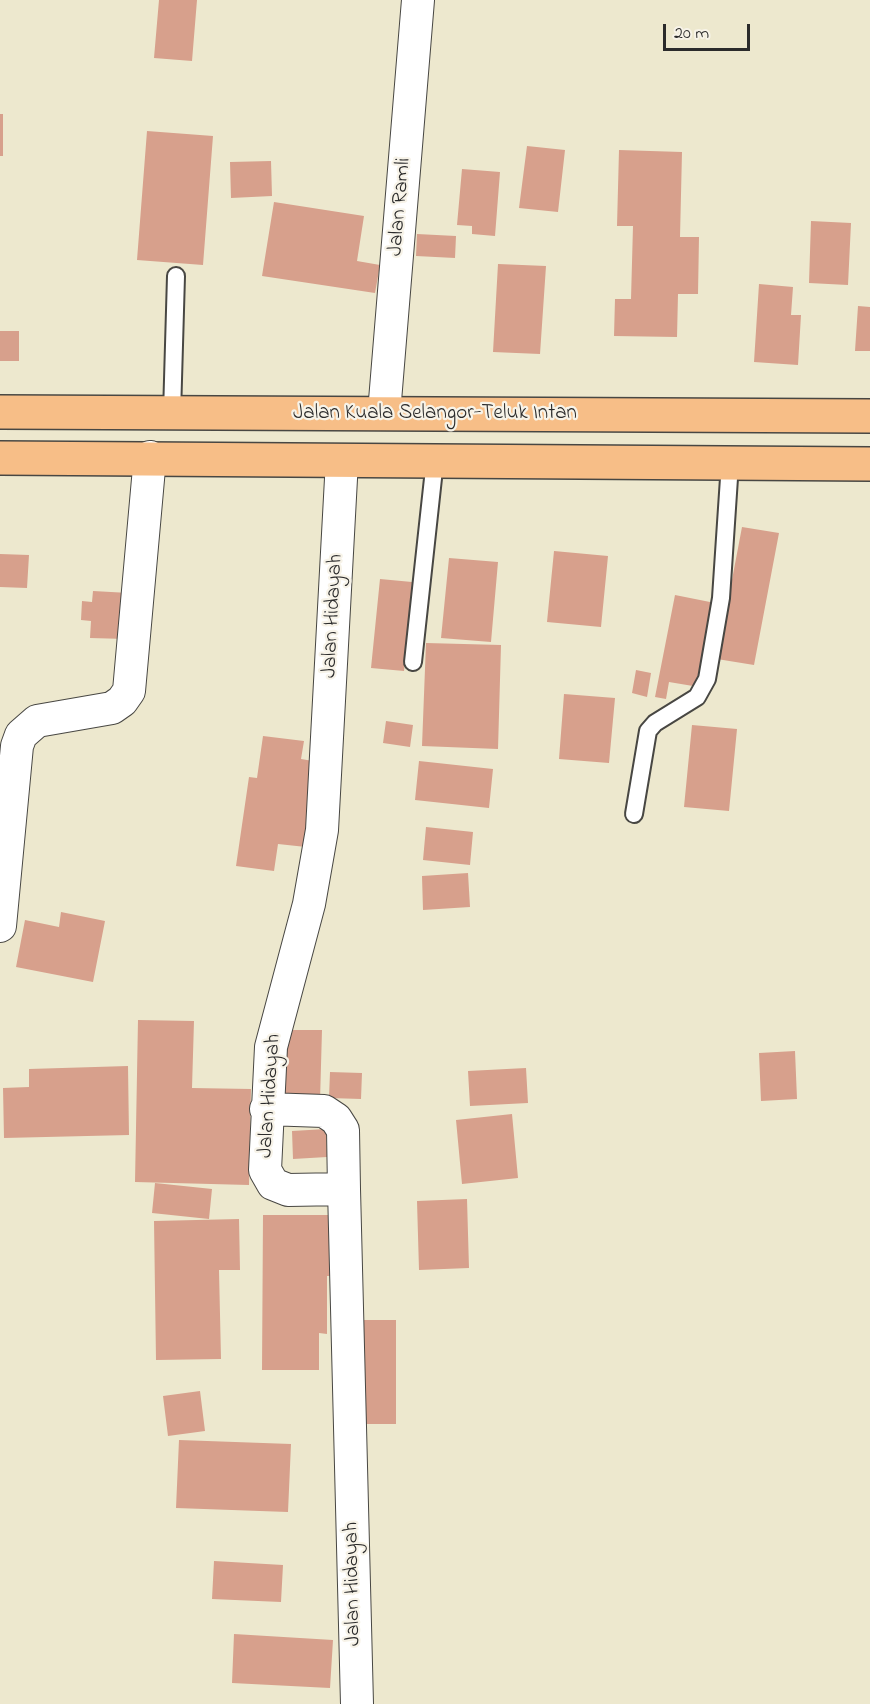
<!DOCTYPE html>
<style>
body{margin:0}
#map{position:relative;width:870px;height:1704px;overflow:hidden;background:#ede8ce;font-family:"Indie Flower",sans-serif}
canvas{display:block}
.scale{position:absolute;left:663px;top:24px;width:87px;height:27px;box-sizing:border-box;border:3px solid #2b2b2b;border-top:0;padding-left:8px;font-size:18px;line-height:21px;white-space:nowrap;color:#2b2b2b;-webkit-text-stroke:4px #f7f3e8;paint-order:stroke}
</style>
<div id="map">
<canvas width="870" height="1704"></canvas>
<div class="scale">20 m</div>
</div>
<script>
const g = document.querySelector('canvas').getContext('2d');
g.lineJoin = 'round';
function paint(path, color) {
  g.fillStyle = color;
  g.fill(path, 'evenodd');
}
function shape(rows) {
  const path = new Path2D();
  for (const r of rows) {
    path.moveTo(r[0], r[1]);
    for (let i = 2; i < r.length; i += 2) path.lineTo(r[i], r[i + 1]);
  }
  return path;
}
function strokePath(path, color, width, dash) {
  g.strokeStyle = color;
  g.lineWidth = width;
  g.lineCap = dash ? 'butt' : 'round';
  g.setLineDash(dash || []);
  g.stroke(path);
}
function write(font, color, halo, rows, align = 'center') {
  g.font = font + ' "Indie Flower",sans-serif';
  g.lineWidth = 4.5;
  g.setLineDash([]);
  g.textBaseline = 'middle';
  g.strokeStyle = halo;
  g.fillStyle = color;
  for (const [text, x, y, turn = 0] of rows) {
    g.save();
    g.translate(x, y);
    g.rotate((+turn || 0) * Math.PI / 180);
    g.textAlign = isNaN(turn) ? turn : align;
    if (halo) g.strokeText(text, 0, 0);
    g.fillText(text, 0, 0);
    g.restore();
  }
}
paint(shape([
 [159,0,197,0,192,61,154,58],
 [0,114,3,114,3,156,0,156],
 [147,131,213,136,203,265,137,260],
 [527,146,565,150,558,212,519,208],
 [619,150,682,152,680,237,699,237,698,294,678,294,677,337,614,336,615,299,631,299,633,226,617,226],
 [271,161,272,196,231,198,230,162],
 [462,169,500,172,495,236,472,234,472,226,457,225],
 [274,202,364,216,357,261,380,265,375,293,262,276],
 [811,221,851,223,848,285,809,283],
 [417,234,456,236,455,258,416,256],
 [498,264,546,266,540,354,493,352],
 [759,284,793,287,791,315,801,315,798,365,754,362],
 [858,306,870,307,870,351,855,351],
 [0,331,19,331,19,361,0,361],
 [742,527,779,533,754,665,717,659],
 [554,551,608,556,601,627,547,622],
 [0,554,29,555,27,588,0,587],
 [449,558,498,562,491,642,441,638],
 [380,579,412,582,404,671,371,668],
 [93,591,129,593,126,639,90,638,91,621,81,620,82,601,92,602],
 [675,595,715,603,699,687,669,682,666,699,655,697],
 [426,643,501,645,498,749,422,746],
 [636,670,651,673,647,697,632,693],
 [564,694,615,698,609,763,559,759],
 [386,721,413,725,410,747,383,743],
 [692,725,737,729,729,811,684,807],
 [263,736,304,741,301,759,319,762,306,847,278,844,274,871,236,866,249,777,257,778],
 [419,761,493,769,489,808,415,800],
 [426,827,473,832,470,865,423,860],
 [468,873,470,907,423,910,422,876],
 [61,912,105,921,93,982,16,967,25,920,59,927],
 [138,1020,194,1021,192,1088,251,1089,249,1185,135,1182],
 [287,1030,322,1030,320,1101,284,1100],
 [795,1051,797,1099,761,1101,759,1053],
 [128,1066,129,1135,4,1138,3,1088,29,1087,29,1069],
 [526,1068,528,1103,470,1106,468,1071],
 [330,1072,362,1073,361,1099,329,1098],
 [512,1114,518,1178,462,1184,456,1120],
 [326,1129,327,1157,293,1159,292,1131],
 [155,1183,212,1189,209,1219,152,1213],
 [467,1199,469,1268,419,1270,417,1201],
 [263,1215,338,1215,338,1276,327,1276,327,1334,319,1333,319,1370,262,1370],
 [239,1219,240,1270,219,1270,221,1359,156,1360,154,1221],
 [360,1320,396,1320,396,1424,360,1424],
 [200,1391,205,1431,168,1436,163,1396],
 [179,1440,291,1444,288,1512,176,1508],
 [214,1561,283,1565,281,1602,212,1599],
 [234,1634,333,1640,330,1688,232,1683]
]), '#d7a08c');
const service = shape([
 [172,414,176,276],
 [413,662,435,460],
 [634,814,648,731,655,723,697,697,707,679,721,598,730,463]
]);
const minor = shape([
 [384,413,418,0],
 [342,460,322,830,309,904,271,1047,265,1170,273,1184,288,1190,344,1189,357,1704],
 [0,926,17,746,21,735,37,721,112,708,122,701,129,691,150,457],
 [266,1109,324,1111,336,1119,343,1130,344,1189]
]);
const trunk = shape([
 [0,412,870,416],
 [0,458,870,464]
]);
strokePath(service, '#484743', 20);
strokePath(minor, '#484743', 34);
strokePath(trunk, '#484743', 36);
strokePath(service, '#fff', 16);
strokePath(minor, '#fff', 32);
strokePath(trunk, '#f7be87', 33);
write('21px', '#2b2b2b', '#f7f3e8', [
 ["Jalan Ramli",401,207,-85],
 ["Jalan Kuala Selangor-Teluk Intan",435,415],
 ["Jalan Hidayah",334,616,-87],
 ["Jalan Hidayah",271,1096,-86],
 ["Jalan Hidayah",354,1584,-91]
]);
</script>
